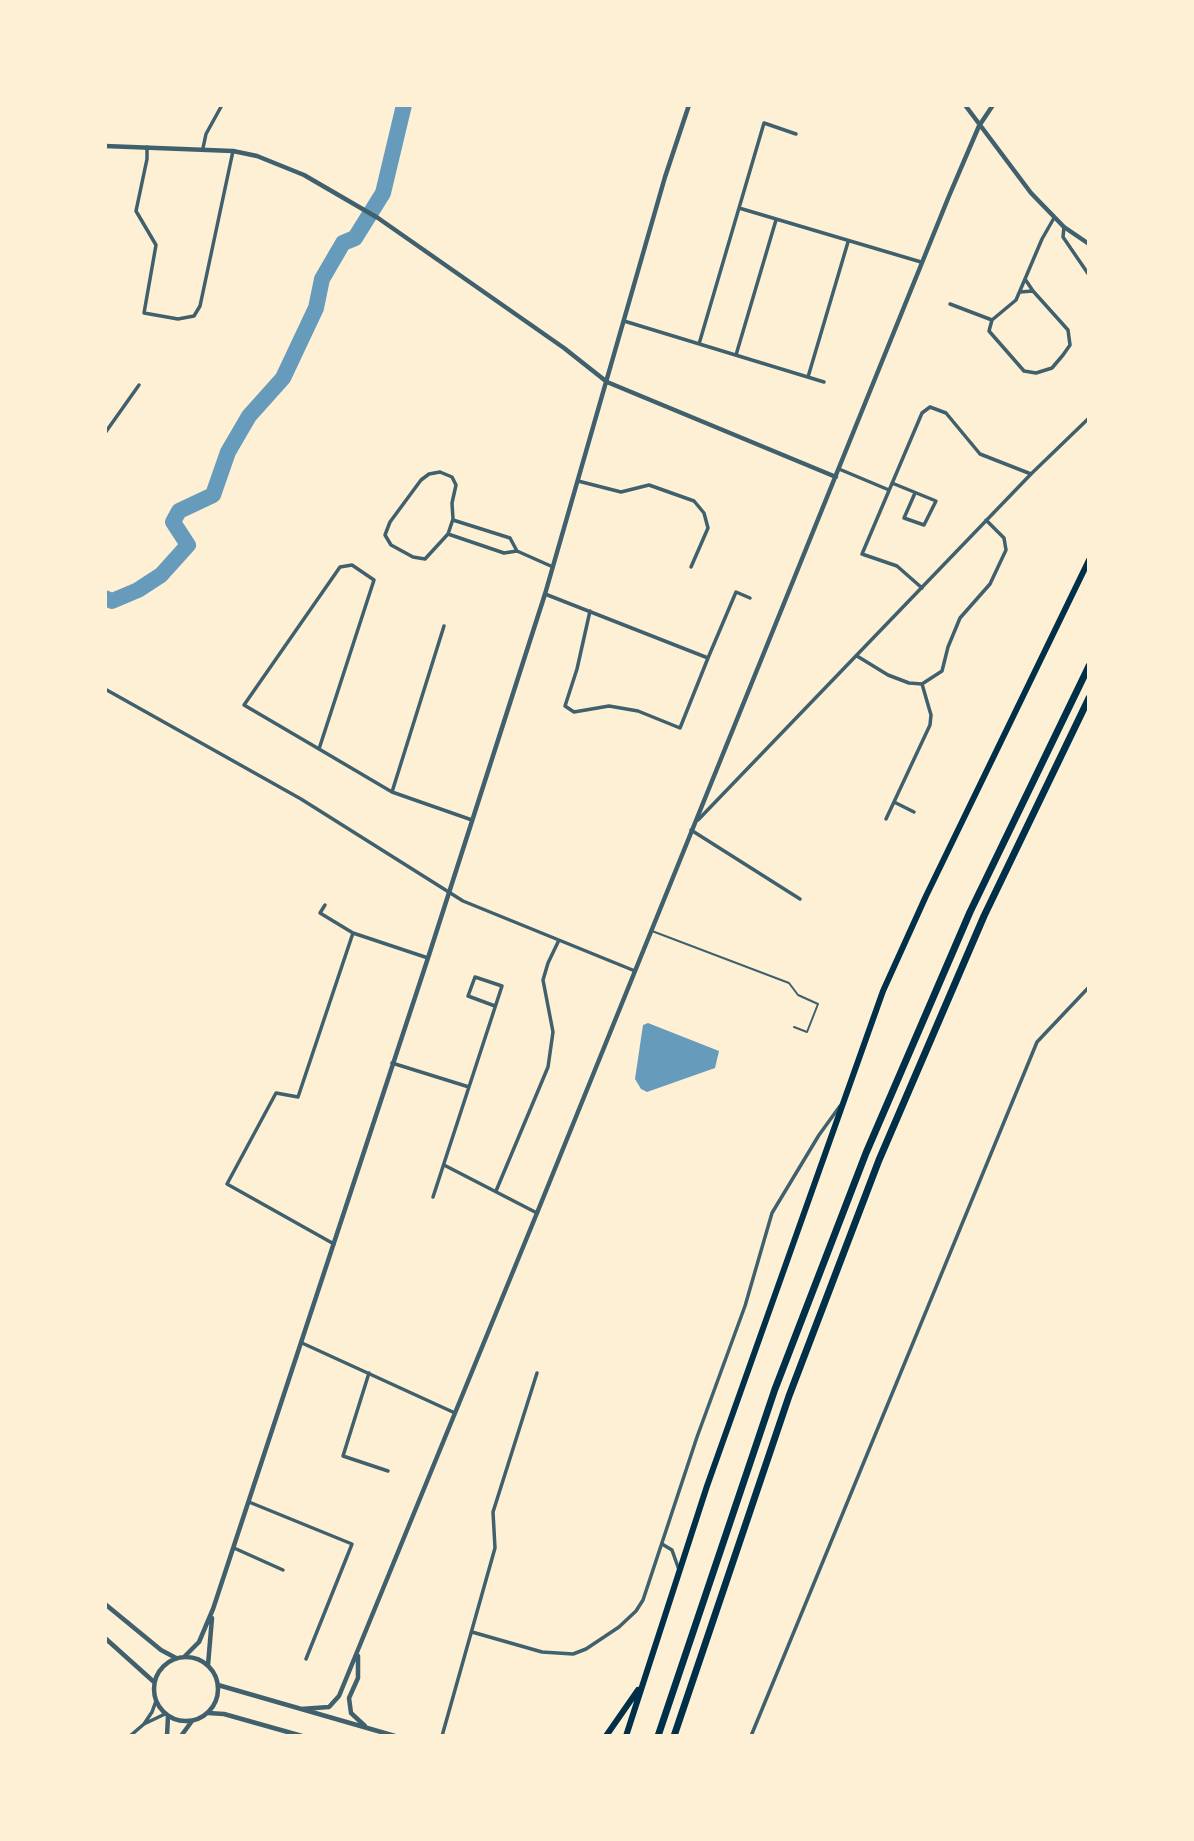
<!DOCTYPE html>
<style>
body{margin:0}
#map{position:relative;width:1194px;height:1841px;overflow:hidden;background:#fdf0d5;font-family:"DM Sans",sans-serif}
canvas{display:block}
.frame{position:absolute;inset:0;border:107px solid #fdf0d5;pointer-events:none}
</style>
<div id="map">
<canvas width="1194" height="1841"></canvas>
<div class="frame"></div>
</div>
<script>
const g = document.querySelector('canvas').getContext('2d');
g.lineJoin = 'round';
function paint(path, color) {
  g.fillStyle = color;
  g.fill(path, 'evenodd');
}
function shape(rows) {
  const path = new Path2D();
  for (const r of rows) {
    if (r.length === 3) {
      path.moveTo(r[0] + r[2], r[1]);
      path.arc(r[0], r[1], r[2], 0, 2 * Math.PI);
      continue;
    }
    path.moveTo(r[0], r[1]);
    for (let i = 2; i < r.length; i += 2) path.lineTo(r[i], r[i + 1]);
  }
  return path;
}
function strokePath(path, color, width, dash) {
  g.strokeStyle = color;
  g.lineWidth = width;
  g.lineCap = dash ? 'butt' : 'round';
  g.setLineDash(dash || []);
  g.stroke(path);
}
paint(shape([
 [648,1023,719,1051,715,1068,647,1092,641,1089,635,1079,643,1025]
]), '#669bbc');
strokePath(shape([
 [105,598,112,601,138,590,161,575,188,545,173,522,179,511,213,495,228,452,249,416,283,378,316,308,322,279,343,243,355,238,383,193,404,105]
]), '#669bbc', 16);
strokePath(shape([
 [652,931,789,983,798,995,818,1004,807,1032,794,1027]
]), '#3f606c', 2);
strokePath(shape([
 [147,147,147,159,136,211,156,245,144,313,178,319,194,316,200,306,233,151],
 [203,148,206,134,222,105],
 [739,208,921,262],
 [1064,227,1063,237,1089,275],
 [1025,279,1033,291,1068,330,1070,345,1063,355,1052,368,1036,373,1024,371,989,331,992,320,1016,300,1025,279,1042,239,1054,218],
 [1020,292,1033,291],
 [950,304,992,320],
 [624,321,824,382],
 [699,344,764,123,796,134],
 [736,355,776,220],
 [808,377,848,242],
 [105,433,139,385],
 [839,469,889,490],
 [440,472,452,477,456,485,452,503,453,519,448,534,425,559,413,557,391,545,385,535,390,522,421,480,429,474,440,472],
 [578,481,621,492,649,485,694,501,704,513,708,528,691,567],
 [892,483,936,501,924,525,904,518,915,493],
 [453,520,510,538,517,551],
 [448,534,504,553,517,551,553,567],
 [922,588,897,566,862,554,922,413,930,407,946,413,980,454,1031,474],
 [545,594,708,658,736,592,750,598],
 [590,611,577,669,565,706,574,712,609,706,638,711,680,728,708,658],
 [857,656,888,675,909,683,922,684,942,671,948,647,960,618,990,584,1006,550,1004,538,986,520],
 [105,689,301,799,463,901,635,971],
 [319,749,374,580,352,565,340,567,244,705,319,749,392,792,472,820],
 [392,792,444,626],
 [894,802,914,812],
 [886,819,930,725,931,715,922,684],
 [698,820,1031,474,1089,418],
 [691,830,800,899],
 [325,905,320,913,353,933,428,958],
 [392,1063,469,1087],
 [444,1165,537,1213],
 [496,1191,548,1067,553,1032,543,980,548,963,559,940],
 [433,1197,502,986,475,977,468,996,495,1006],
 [334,1244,227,1184,276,1093,298,1097,353,933],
 [302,1343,455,1413],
 [369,1373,343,1456,388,1471],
 [249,1502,352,1544,306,1659],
 [662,1544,672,1550,679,1570],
 [234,1548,283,1570],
 [472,1632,542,1652,573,1654,586,1649,619,1627,636,1611,643,1600,697,1437,745,1306,772,1213,819,1135,840,1106],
 [144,1724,152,1712,156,1701],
 [130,1736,144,1724,165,1714],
 [442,1736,495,1548,493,1512,537,1373],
 [751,1736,1037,1042,1089,987]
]), '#3f606c', 3.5);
strokePath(shape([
 [965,105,1031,193,1064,227,1089,244],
 [105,146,233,151,257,156,304,175,378,218,564,348,607,382,836,477],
 [105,1604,161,1650,176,1658],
 [105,1638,154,1682],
 [358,1656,358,1678,349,1698,351,1713,365,1726],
 [186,1689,32],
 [184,1657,199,1642,213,1609,428,958,545,594,665,177,689,105],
 [208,1665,212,1618],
 [218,1685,395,1736],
 [301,1709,329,1707,339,1696,537,1213,949,196,979,126,993,105],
 [208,1713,224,1714,302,1736],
 [167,1736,168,1716],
 [181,1736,192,1721]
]), '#3f606c', 4.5);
strokePath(shape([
 [606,1736,638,1690],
 [626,1736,707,1486,883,991,926,896,1089,560]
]), '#003049', 6);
strokePath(shape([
 [658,1736,775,1389,866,1153,970,912,1089,666],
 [674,1736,789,1396,879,1160,984,916,1089,698]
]), '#003049', 7);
</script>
